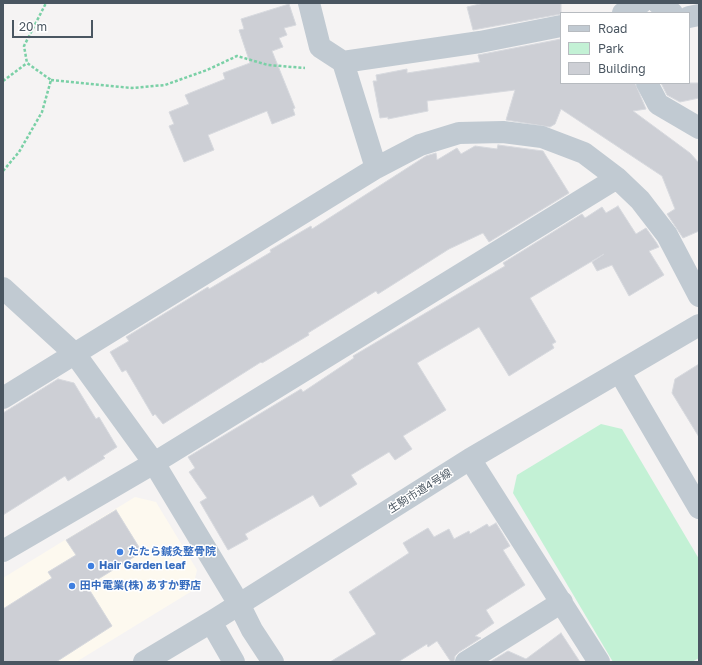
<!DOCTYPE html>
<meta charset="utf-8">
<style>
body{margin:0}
#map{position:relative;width:702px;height:665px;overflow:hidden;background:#f5f3f3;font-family:"Golos Text",sans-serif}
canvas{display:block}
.frame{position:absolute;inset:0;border:4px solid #4a5661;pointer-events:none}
.legend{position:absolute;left:560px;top:12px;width:130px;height:72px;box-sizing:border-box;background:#fff;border:1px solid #b7bbc0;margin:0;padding:5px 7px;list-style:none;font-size:12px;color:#4a5661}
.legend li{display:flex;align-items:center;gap:8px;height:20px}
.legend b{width:20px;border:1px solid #b7bbc0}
.scale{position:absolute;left:12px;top:20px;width:81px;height:18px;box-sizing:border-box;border:2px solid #4a5661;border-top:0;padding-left:5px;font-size:12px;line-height:14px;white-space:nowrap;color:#4a5661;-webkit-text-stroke:3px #fff;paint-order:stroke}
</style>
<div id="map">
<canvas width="702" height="665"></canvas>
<div class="frame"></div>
<ul class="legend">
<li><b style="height:5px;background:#c1cad2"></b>Road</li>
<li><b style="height:11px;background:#c3f1d5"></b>Park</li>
<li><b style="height:11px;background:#cdcfd5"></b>Building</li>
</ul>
<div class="scale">20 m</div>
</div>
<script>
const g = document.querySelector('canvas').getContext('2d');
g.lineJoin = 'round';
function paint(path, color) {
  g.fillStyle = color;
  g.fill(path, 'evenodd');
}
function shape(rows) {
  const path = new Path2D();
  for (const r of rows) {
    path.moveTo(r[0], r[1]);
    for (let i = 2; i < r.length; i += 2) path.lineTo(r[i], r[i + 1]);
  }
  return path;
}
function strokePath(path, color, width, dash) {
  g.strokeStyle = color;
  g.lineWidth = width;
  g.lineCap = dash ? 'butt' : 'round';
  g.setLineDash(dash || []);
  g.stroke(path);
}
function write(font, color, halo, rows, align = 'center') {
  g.font = font + ' "Golos Text","Noto Sans JP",sans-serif';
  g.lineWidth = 3;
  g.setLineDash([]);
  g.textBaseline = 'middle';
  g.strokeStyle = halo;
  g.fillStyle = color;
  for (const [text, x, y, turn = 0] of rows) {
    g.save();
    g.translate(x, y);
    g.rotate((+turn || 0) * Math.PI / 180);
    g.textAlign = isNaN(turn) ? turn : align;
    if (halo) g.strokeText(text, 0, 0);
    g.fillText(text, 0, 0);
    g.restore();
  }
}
paint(shape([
 [135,497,156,502,197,570,192,591,76,662,3,662,3,578]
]), '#fdf9ef');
paint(shape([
 [601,424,622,429,699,559,699,658,692,662,613,662,513,493,517,475]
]), '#c3f1d5');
const building = shape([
 [484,3,561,3,561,14,473,30,467,7,484,3],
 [289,4,296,25,284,28,287,35,279,38,283,47,272,51,295,108,293,109,295,115,272,124,267,111,208,135,214,150,184,162,169,126,174,124,169,112,189,104,185,95,225,79,223,73,250,63,239,30,244,29,241,19,289,4],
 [561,39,561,83,635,83,646,109,633,111,690,153,699,163,699,231,683,238,667,214,675,209,662,176,561,109,555,124,550,127,506,120,515,90,427,101,428,111,388,119,388,117,380,118,373,81,377,81,376,75,407,69,407,73,480,62,478,55,561,39],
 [661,83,699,83,699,98,680,102,667,95,661,83],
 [498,145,543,151,569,193,489,242,483,233,449,249,378,294,376,291,308,333,309,335,262,363,261,362,163,424,155,414,153,416,126,370,122,372,110,352,129,341,126,337,208,287,209,289,271,252,270,250,311,226,312,229,426,156,436,153,437,160,457,148,461,154,475,146,497,149,498,145],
 [618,206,636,234,646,228,656,242,659,247,649,251,664,275,629,296,612,265,597,271,592,262,604,254,530,298,556,342,552,344,554,348,509,376,479,327,417,363,446,410,403,436,412,449,395,460,389,452,351,475,357,484,320,507,313,495,245,534,248,539,228,550,200,502,207,498,189,472,195,468,188,457,301,389,303,392,354,358,353,356,505,266,503,263,582,214,585,218,602,207,606,213,618,206],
 [699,364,699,437,672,393,675,379,699,364],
 [58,379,74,383,96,419,99,417,117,447,103,456,105,458,68,481,65,476,3,515,3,413,58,379],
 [116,510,142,552,87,586,112,626,56,662,3,662,3,609,52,578,48,572,76,555,66,540,116,510],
 [496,523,510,546,503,550,525,585,486,610,494,623,475,636,481,638,459,652,455,656,454,662,451,662,437,641,428,647,427,644,398,662,330,662,376,634,349,592,409,553,403,543,428,528,434,537,449,529,454,539,469,531,470,534,487,524,489,527,496,523],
 [561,633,580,662,490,662,508,651,526,659,561,633]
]);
paint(building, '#cdcfd5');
strokePath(building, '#d7d9de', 1);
strokePath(shape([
 [51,80,132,88,165,85,207,70,237,56,268,65,305,68],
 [3,81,27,63],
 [3,171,19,152,42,112,51,80,27,63,24,46,46,3]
]), '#7ad0a6', 2.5, [3, 2]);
strokePath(shape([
 [309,3,320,47,343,62,376,168],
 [658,3,672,13],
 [623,13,641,3],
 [689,17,699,15],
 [343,62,480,42,561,26],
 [647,83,658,104,699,128],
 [3,288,75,354,154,463,239,604,252,630,273,662],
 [620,373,699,508],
 [3,398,376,168,420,145,459,133,503,132,542,137,584,153,617,178,640,200,667,235,699,296],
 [470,459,599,662],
 [3,551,154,463,617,178],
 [211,622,234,662],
 [144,662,211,622,470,459,699,325],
 [466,662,562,602]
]), '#c1cad2', 22);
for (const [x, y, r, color] of [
 [120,552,4,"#3f7fe0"],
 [91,566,4,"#3f7fe0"],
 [72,586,4,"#3f7fe0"]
]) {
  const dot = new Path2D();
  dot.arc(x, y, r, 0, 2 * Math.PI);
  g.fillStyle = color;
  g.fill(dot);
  strokePath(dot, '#fff', 1.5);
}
write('11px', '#4a5661', '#fff', [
 ["生駒市道4号線",420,491,-32]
]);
write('bold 11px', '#366cbe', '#fff', [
 ["たたら鍼灸整骨院",128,552],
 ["Hair Garden leaf",99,566],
 ["田中電業(株) あすか野店",80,586]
], 'left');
</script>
